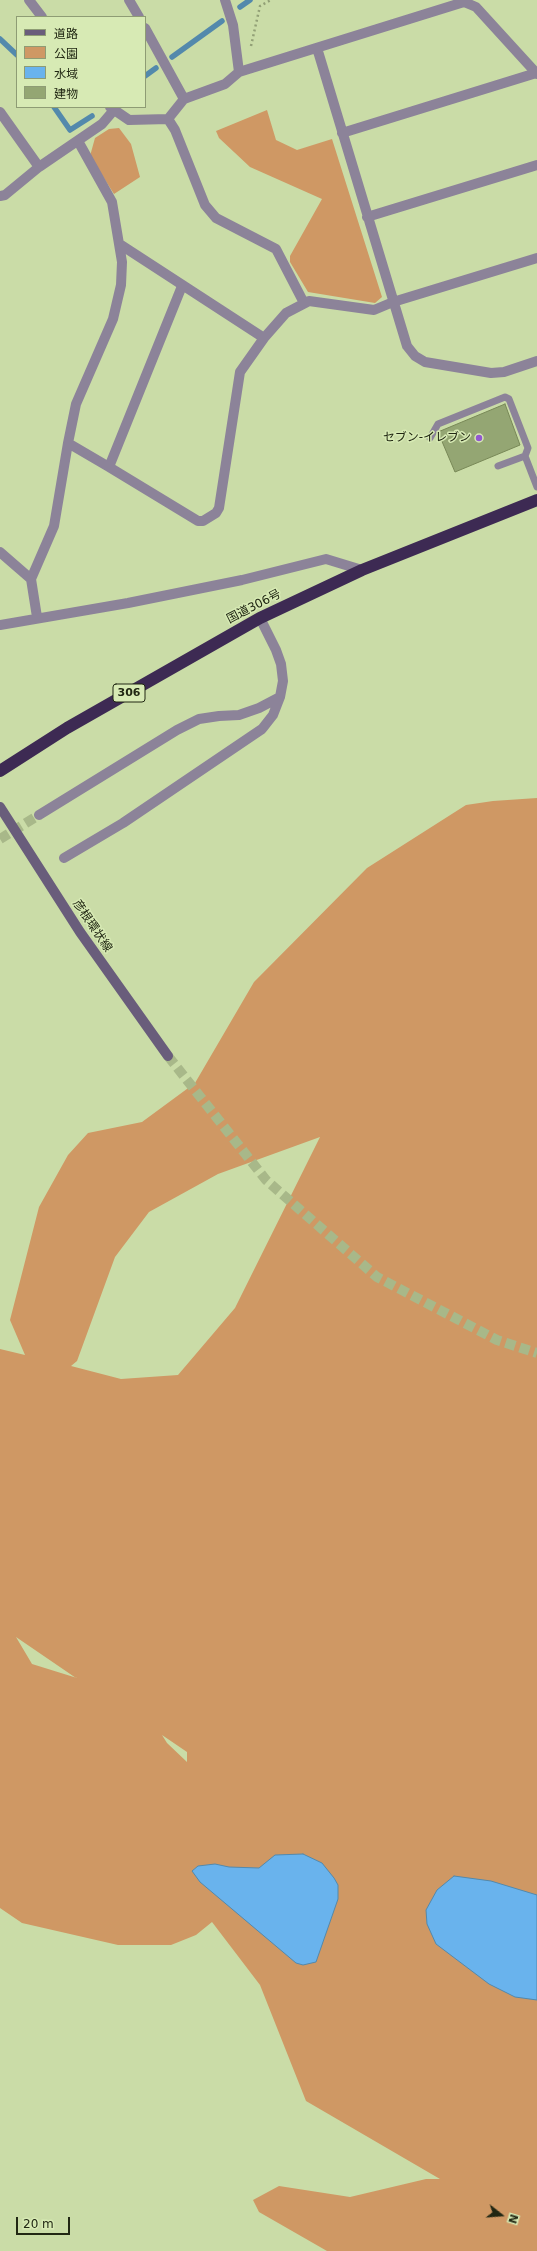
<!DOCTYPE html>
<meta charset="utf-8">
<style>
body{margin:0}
#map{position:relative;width:537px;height:2251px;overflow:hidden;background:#cadca7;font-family:"DejaVu Sans","Noto Sans JP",sans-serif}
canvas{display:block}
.legend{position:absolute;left:16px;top:16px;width:130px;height:92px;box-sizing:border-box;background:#d7eab4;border:1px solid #8e9c74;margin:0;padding:5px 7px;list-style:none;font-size:12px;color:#212713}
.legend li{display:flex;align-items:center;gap:8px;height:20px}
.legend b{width:20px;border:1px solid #8e9c74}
.north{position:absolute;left:481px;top:2195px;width:40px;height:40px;-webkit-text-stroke:3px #d7eab4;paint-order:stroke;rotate:107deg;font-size:11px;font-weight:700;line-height:16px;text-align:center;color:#212713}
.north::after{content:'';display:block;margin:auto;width:14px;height:18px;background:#212713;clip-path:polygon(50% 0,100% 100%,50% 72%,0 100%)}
.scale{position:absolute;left:16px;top:2217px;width:54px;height:18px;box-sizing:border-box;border:2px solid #212713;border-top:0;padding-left:5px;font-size:12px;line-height:14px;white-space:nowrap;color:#212713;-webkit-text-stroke:3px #d7eab4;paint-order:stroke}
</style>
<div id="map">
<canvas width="537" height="2251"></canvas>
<ul class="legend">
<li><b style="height:5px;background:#695d7b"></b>道路</li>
<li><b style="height:11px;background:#cf9864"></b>公園</li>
<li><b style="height:11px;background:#69b3ed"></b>水域</li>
<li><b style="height:11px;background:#94a673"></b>建物</li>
</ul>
<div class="north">N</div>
<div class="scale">20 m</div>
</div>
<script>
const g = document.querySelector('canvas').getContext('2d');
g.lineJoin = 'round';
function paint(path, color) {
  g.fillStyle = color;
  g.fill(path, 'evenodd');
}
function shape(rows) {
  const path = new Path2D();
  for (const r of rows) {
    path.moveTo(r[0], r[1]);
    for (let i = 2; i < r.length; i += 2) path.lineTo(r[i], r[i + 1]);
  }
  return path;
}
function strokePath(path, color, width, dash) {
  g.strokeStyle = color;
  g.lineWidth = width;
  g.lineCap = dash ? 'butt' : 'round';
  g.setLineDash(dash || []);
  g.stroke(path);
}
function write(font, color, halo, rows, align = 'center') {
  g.font = font + ' "DejaVu Sans","Noto Sans JP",sans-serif';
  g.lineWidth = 3;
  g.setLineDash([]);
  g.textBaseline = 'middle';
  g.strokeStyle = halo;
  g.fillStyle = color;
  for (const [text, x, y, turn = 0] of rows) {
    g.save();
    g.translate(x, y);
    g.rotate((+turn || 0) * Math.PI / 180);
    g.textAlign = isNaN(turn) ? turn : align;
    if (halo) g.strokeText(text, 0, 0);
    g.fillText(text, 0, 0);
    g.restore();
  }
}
paint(shape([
 [267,110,276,140,297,150,332,139,382,297,375,303,308,292,290,262,290,256,322,199,250,167,219,138,216,131],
 [119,128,131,144,140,177,114,194,90,156,95,138,109,129],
 [537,798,537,2251,327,2251,259,2212,253,2200,279,2186,350,2197,426,2179,440,2179,306,2101,260,1985,212,1922,196,1935,171,1945,118,1945,22,1923,0,1908,0,1349,25,1355,10,1320,39,1207,68,1155,88,1133,142,1122,195,1083,254,982,367,868,466,805,493,801],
 [320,1137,235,1308,178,1375,121,1379,71,1366,77,1361,115,1257,149,1212,218,1174],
 [16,1637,76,1678,77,1678,32,1664],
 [162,1735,187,1752,187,1762,167,1743]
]), '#cf9864');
const water = shape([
 [303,1854,322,1863,334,1878,338,1885,338,1899,316,1962,303,1965,296,1963,200,1882,192,1871,198,1866,215,1864,229,1867,259,1868,275,1855,303,1854],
 [454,1876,491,1881,537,1895,537,2000,515,1997,489,1984,436,1944,427,1924,426,1910,437,1890,454,1876]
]);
paint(water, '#69b3ed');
strokePath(water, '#5389ac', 1);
strokePath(shape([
 [240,7,250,0],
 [0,39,17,55],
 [172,57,222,21],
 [145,76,156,68],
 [54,107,70,130,92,116]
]), '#5389ac', 5.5);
const building = shape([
 [505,404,520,445,455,472,438,432,505,404]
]);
paint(building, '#94a673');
strokePath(building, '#788857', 1);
strokePath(shape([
 [0,839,39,815]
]), '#a8b889', 10, [10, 5]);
strokePath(shape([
 [168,1056,266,1180,377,1277,497,1340,537,1353]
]), '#a8b889', 10, [10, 5]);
strokePath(shape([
 [251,46,260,6,271,0]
]), '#92a076', 2.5, [2, 3]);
strokePath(shape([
 [430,438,438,424,505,397,509,399,528,448,525,456,537,487],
 [498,466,525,456]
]), '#8c8399', 7);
strokePath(shape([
 [29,0,42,17],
 [129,0,139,17],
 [225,0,233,25,239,72],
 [145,28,184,99],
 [317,48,407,346,415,356,425,362,491,373,504,372,537,361],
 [110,107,129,120,168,119,184,99,225,84,239,72,464,2,476,7,537,74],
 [0,112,39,167],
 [168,119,175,130,205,205,216,218,276,249,304,303],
 [342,133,536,73],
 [0,196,5,195,39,167,102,124,114,110],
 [367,217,537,165],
 [121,245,264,338,240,372,219,508,216,513,203,521,198,521,109,467,182,286],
 [264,338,286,313,309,301,374,310,393,302,537,258],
 [68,443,76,404,113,319,121,285,122,262,112,202,78,141],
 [0,552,31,579,37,617],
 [31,579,54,526,68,443,109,467],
 [0,625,128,603,242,580,326,559,362,570],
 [39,815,177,730,199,719,219,716,239,715,259,708,280,697],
 [64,858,123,823,262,729,273,715,280,697,283,681,281,664,276,650,260,618]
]), '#8c8399', 10);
strokePath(shape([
 [0,807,80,932,168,1056]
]), '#695d7b', 10);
strokePath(shape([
 [0,771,67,728,260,618,362,570,537,500]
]), '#3d2a53', 12);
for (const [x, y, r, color] of [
 [479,438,4,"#9258d0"]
]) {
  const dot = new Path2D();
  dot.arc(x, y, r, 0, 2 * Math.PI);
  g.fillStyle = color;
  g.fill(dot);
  strokePath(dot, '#d7eab4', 1.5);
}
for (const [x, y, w] of [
 [129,693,32]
]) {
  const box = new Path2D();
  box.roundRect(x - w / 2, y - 9, w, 18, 3);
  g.fillStyle = '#d7eab4';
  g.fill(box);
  strokePath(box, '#212713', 1);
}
write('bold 11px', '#212713', null, [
 ["306",129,693]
]);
write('12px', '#212713', '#d7eab4', [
 ["セブン-イレブン",471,438]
], 'right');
write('12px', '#212713', '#d7eab4', [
 ["国道306号",254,607,-27],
 ["彦根環状線",92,926,56]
]);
</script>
